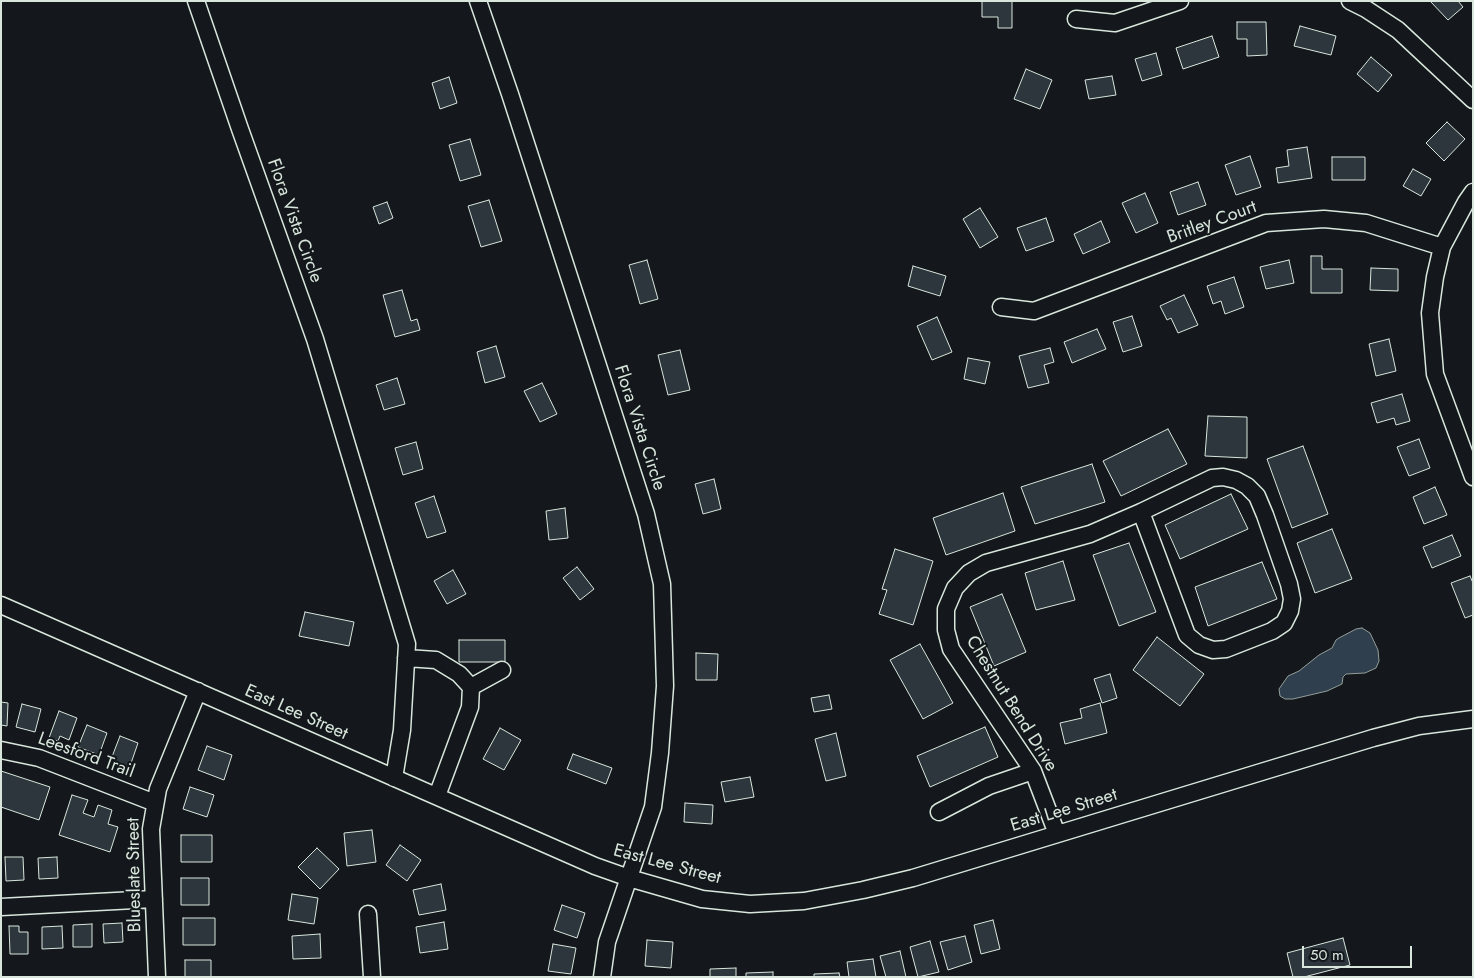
<!DOCTYPE html>
<style>
body{margin:0}
#map{position:relative;width:1474px;height:978px;overflow:hidden;background:#14181c;font-family:Jost,sans-serif}
canvas{display:block}
.frame{position:absolute;inset:0;border:2px solid #d8e6dc;pointer-events:none}
.scale{position:absolute;left:1302px;top:946px;width:110px;height:22px;box-sizing:border-box;border:2px solid #d8e6dc;border-top:0;padding-left:6px;font-size:15px;line-height:18px;white-space:nowrap;color:#d8e6dc;-webkit-text-stroke:4px #14181c;paint-order:stroke}
</style>
<div id="map">
<canvas width="1474" height="978"></canvas>
<div class="frame"></div>
<div class="scale">50 m</div>
</div>
<script>
const g = document.querySelector('canvas').getContext('2d');
g.lineJoin = 'round';
function paint(path, color) {
  g.fillStyle = color;
  g.fill(path, 'evenodd');
}
function shape(rows) {
  const path = new Path2D();
  for (const r of rows) {
    path.moveTo(r[0], r[1]);
    for (let i = 2; i < r.length; i += 2) path.lineTo(r[i], r[i + 1]);
  }
  return path;
}
function strokePath(path, color, width, dash) {
  g.strokeStyle = color;
  g.lineWidth = width;
  g.lineCap = dash ? 'butt' : 'round';
  g.setLineDash(dash || []);
  g.stroke(path);
}
function write(font, color, halo, rows, align = 'center') {
  g.font = font + ' Jost,sans-serif';
  g.lineWidth = 4;
  g.setLineDash([]);
  g.textBaseline = 'middle';
  g.strokeStyle = halo;
  g.fillStyle = color;
  for (const [text, x, y, turn = 0] of rows) {
    g.save();
    g.translate(x, y);
    g.rotate((+turn || 0) * Math.PI / 180);
    g.textAlign = isNaN(turn) ? turn : align;
    if (halo) g.strokeText(text, 0, 0);
    g.fillText(text, 0, 0);
    g.restore();
  }
}
const water = shape([
 [1362,628,1370,633,1378,650,1379,661,1376,668,1365,673,1346,674,1343,677,1342,684,1327,691,1293,699,1285,699,1280,696,1279,689,1288,676,1299,671,1319,655,1332,648,1336,640,1339,638,1356,629,1362,628]
]);
paint(water, '#2f3f4d');
strokePath(water, '#939e99', 1);
const building = shape([
 [982,1,1012,1,1012,28,998,28,998,17,982,17,982,1],
 [1430,1,1458,1,1463,7,1448,20,1430,1],
 [1237,22,1266,22,1267,55,1247,56,1247,39,1237,39,1237,22],
 [1300,26,1336,36,1331,55,1294,46,1300,26],
 [1212,36,1219,57,1183,69,1176,48,1212,36],
 [1156,53,1162,75,1142,81,1135,59,1156,53],
 [1371,57,1392,75,1378,92,1357,74,1371,57],
 [1026,69,1052,80,1040,109,1014,99,1026,69],
 [1112,76,1116,95,1089,99,1085,80,1112,76],
 [449,77,457,103,440,109,432,83,449,77],
 [1447,122,1465,139,1444,161,1426,143,1447,122],
 [470,139,481,175,460,181,449,145,470,139],
 [1307,147,1312,178,1278,183,1276,168,1289,166,1287,150,1307,147],
 [1250,156,1261,187,1236,195,1225,165,1250,156],
 [1332,157,1365,157,1365,180,1332,180,1332,157],
 [1413,169,1431,179,1421,196,1403,186,1413,169],
 [1198,182,1206,205,1178,215,1170,192,1198,182],
 [1145,193,1158,223,1136,233,1122,203,1145,193],
 [489,200,502,241,481,247,468,206,489,200],
 [387,202,393,218,379,224,373,207,387,202],
 [980,208,998,237,980,248,963,219,980,208],
 [1046,218,1054,241,1026,251,1017,228,1046,218],
 [1101,221,1110,242,1083,254,1074,234,1101,221],
 [1311,256,1322,256,1322,269,1342,269,1342,293,1311,293,1311,256],
 [647,260,658,299,640,304,629,265,647,260],
 [1289,260,1294,283,1266,289,1260,267,1289,260],
 [913,266,946,276,940,296,908,286,913,266],
 [1371,268,1398,269,1398,291,1370,290,1371,268],
 [1234,277,1244,307,1225,314,1221,301,1213,304,1207,286,1234,277],
 [402,290,411,321,417,319,420,330,395,337,383,295,402,290],
 [1184,295,1198,325,1178,333,1171,318,1167,320,1160,306,1184,295],
 [1132,316,1142,346,1123,352,1113,322,1132,316],
 [937,317,952,352,932,360,917,326,937,317],
 [1097,329,1106,349,1072,363,1064,342,1097,329],
 [1389,339,1396,371,1376,376,1369,344,1389,339],
 [496,346,505,377,485,383,477,352,496,346],
 [1050,348,1054,362,1044,365,1049,383,1028,388,1019,356,1050,348],
 [680,350,690,390,668,395,658,355,680,350],
 [968,358,990,362,985,384,964,379,968,358],
 [397,378,405,404,384,410,376,385,397,378],
 [542,383,557,414,540,422,524,391,542,383],
 [1402,394,1410,421,1396,425,1394,418,1377,423,1371,403,1402,394],
 [1208,416,1247,417,1247,458,1205,456,1208,416],
 [1168,429,1187,464,1121,496,1103,461,1168,429],
 [1419,439,1430,468,1409,476,1397,447,1419,439],
 [416,442,423,469,403,475,395,448,416,442],
 [1303,446,1328,514,1292,528,1267,459,1303,446],
 [1092,464,1105,502,1035,524,1021,487,1092,464],
 [714,479,721,509,703,514,695,484,714,479],
 [1435,487,1447,515,1424,524,1413,497,1435,487],
 [1003,493,1015,531,946,555,933,518,1003,493],
 [1231,494,1248,529,1180,559,1165,525,1231,494],
 [434,496,446,532,427,538,415,503,434,496],
 [565,508,568,538,549,540,546,511,565,508],
 [1332,529,1352,579,1315,593,1297,543,1332,529],
 [1452,535,1461,556,1432,568,1423,547,1452,535],
 [1129,543,1156,612,1119,626,1093,555,1129,543],
 [895,549,933,561,913,625,879,614,887,590,882,589,895,549],
 [1063,561,1075,600,1036,610,1025,573,1063,561],
 [1262,562,1277,599,1208,626,1195,587,1262,562],
 [577,567,594,589,580,600,563,578,577,567],
 [453,570,466,594,447,604,434,581,453,570],
 [1470,576,1473,583,1473,615,1465,618,1451,583,1470,576],
 [1002,594,1026,652,994,666,970,607,1002,594],
 [305,612,354,622,349,646,299,636,305,612],
 [1157,637,1204,674,1180,706,1133,670,1157,637],
 [459,640,505,640,505,662,459,662,459,640],
 [920,644,953,703,923,719,890,660,920,644],
 [696,653,718,654,717,680,696,680,696,653],
 [1110,674,1117,698,1102,703,1094,679,1110,674],
 [829,695,832,709,814,712,811,698,829,695],
 [1,702,8,703,7,726,1,725,1,702],
 [1100,703,1107,733,1065,744,1060,723,1082,718,1080,709,1100,703],
 [22,704,41,709,35,732,16,727,22,704],
 [59,711,77,718,69,740,60,736,58,741,49,738,59,711],
 [87,725,107,733,99,755,78,747,87,725],
 [985,727,998,757,930,787,917,756,985,727],
 [500,728,521,740,504,770,483,759,500,728],
 [836,733,846,776,826,781,815,739,836,733],
 [120,736,138,743,129,769,110,762,120,736],
 [207,746,232,755,224,780,198,770,207,746],
 [573,754,612,768,606,784,567,769,573,754],
 [1,771,50,787,39,820,1,807,1,771],
 [750,777,754,797,725,802,721,782,750,777],
 [190,787,214,795,207,817,183,809,190,787],
 [72,795,88,800,83,813,94,817,98,805,112,810,108,824,118,827,110,852,59,835,72,795],
 [685,803,713,805,712,824,684,822,685,803],
 [372,830,376,862,347,866,344,833,372,830],
 [181,835,212,835,212,862,181,862,181,835],
 [400,845,421,860,407,881,386,865,400,845],
 [317,848,339,869,320,889,298,867,317,848],
 [5,857,23,857,24,880,6,881,5,857],
 [57,857,58,878,39,879,38,858,57,857],
 [181,878,209,878,209,905,181,905,181,878],
 [441,884,446,910,419,915,413,890,441,884],
 [292,894,318,898,314,924,288,920,292,894],
 [562,905,585,913,577,938,554,930,562,905],
 [183,918,215,918,215,945,183,945,183,918],
 [993,920,1000,949,981,954,974,925,993,920],
 [444,922,448,949,420,953,416,927,444,922],
 [122,923,123,942,104,943,103,924,122,923],
 [92,924,92,947,73,947,73,925,92,924],
 [9,926,19,926,19,932,28,932,28,954,10,954,9,926],
 [62,926,63,948,42,949,42,927,62,926],
 [320,934,321,958,293,959,292,936,320,934],
 [965,936,972,962,948,970,940,942,965,936],
 [1343,938,1350,965,1304,977,1293,977,1287,953,1343,938],
 [647,940,673,942,671,968,645,966,647,940],
 [930,941,939,972,918,977,910,947,930,941],
 [553,944,576,948,571,974,548,971,553,944],
 [900,951,906,977,886,977,880,956,900,951],
 [873,959,876,977,849,977,847,962,873,959],
 [185,960,211,960,211,977,185,977,185,960],
 [736,968,736,977,710,977,710,969,736,968],
 [773,972,773,977,746,977,746,973,773,972],
 [839,973,840,977,814,977,814,974,839,973]
]);
paint(building, '#2c363c');
strokePath(building, '#d8e6dc', 1);
const minor = shape([
 [196,1,240,129,315,339,407,644,402,730,394,778],
 [478,1,510,94,646,514,662,584,665,686,660,753,653,807,607,942,602,977],
 [1350,1,1366,9,1398,30,1473,100],
 [1076,19,1115,23,1180,1],
 [1473,192,1466,202,1442,247,1435,277,1430,313,1435,374,1473,477],
 [1001,307,1034,311,1266,223,1324,219,1366,223,1442,247],
 [1,605,595,866,629,878,702,899,750,904,804,901,863,890,913,878,1373,738,1419,726,1473,719],
 [406,658,436,660,459,674,471,687,470,707,437,796],
 [471,687,502,670],
 [1,750,39,758,155,803],
 [939,812,989,786,1033,771],
 [1057,834,1033,771,951,649,946,630,946,609,955,588,969,573,986,563,1090,534,1141,512,1212,478,1223,477,1236,480,1247,486,1257,496,1265,515,1289,584,1292,599,1290,611,1284,623,1272,631,1226,649,1213,650,1199,645,1187,635,1141,512],
 [1,907,154,899],
 [368,914,372,977],
 [157,977,151,829,158,789,198,691]
]);
strokePath(minor, '#d8e6dc', 19);
strokePath(minor, '#14181c', 16);
write('18px', '#d8e6dc', '#14181c', [
 ["Flora Vista Circle",294,221,70],
 ["Britley Court",1212,223,-20],
 ["Flora Vista Circle",639,428,72],
 ["Chestnut Bend Drive",1011,704,58],
 ["East Lee Street",296,713,24],
 ["Leesford Trail",86,756,20],
 ["East Lee Street",1064,811,-17],
 ["East Lee Street",667,865,15],
 ["Blueslate Street",135,875,-91]
]);
</script>
